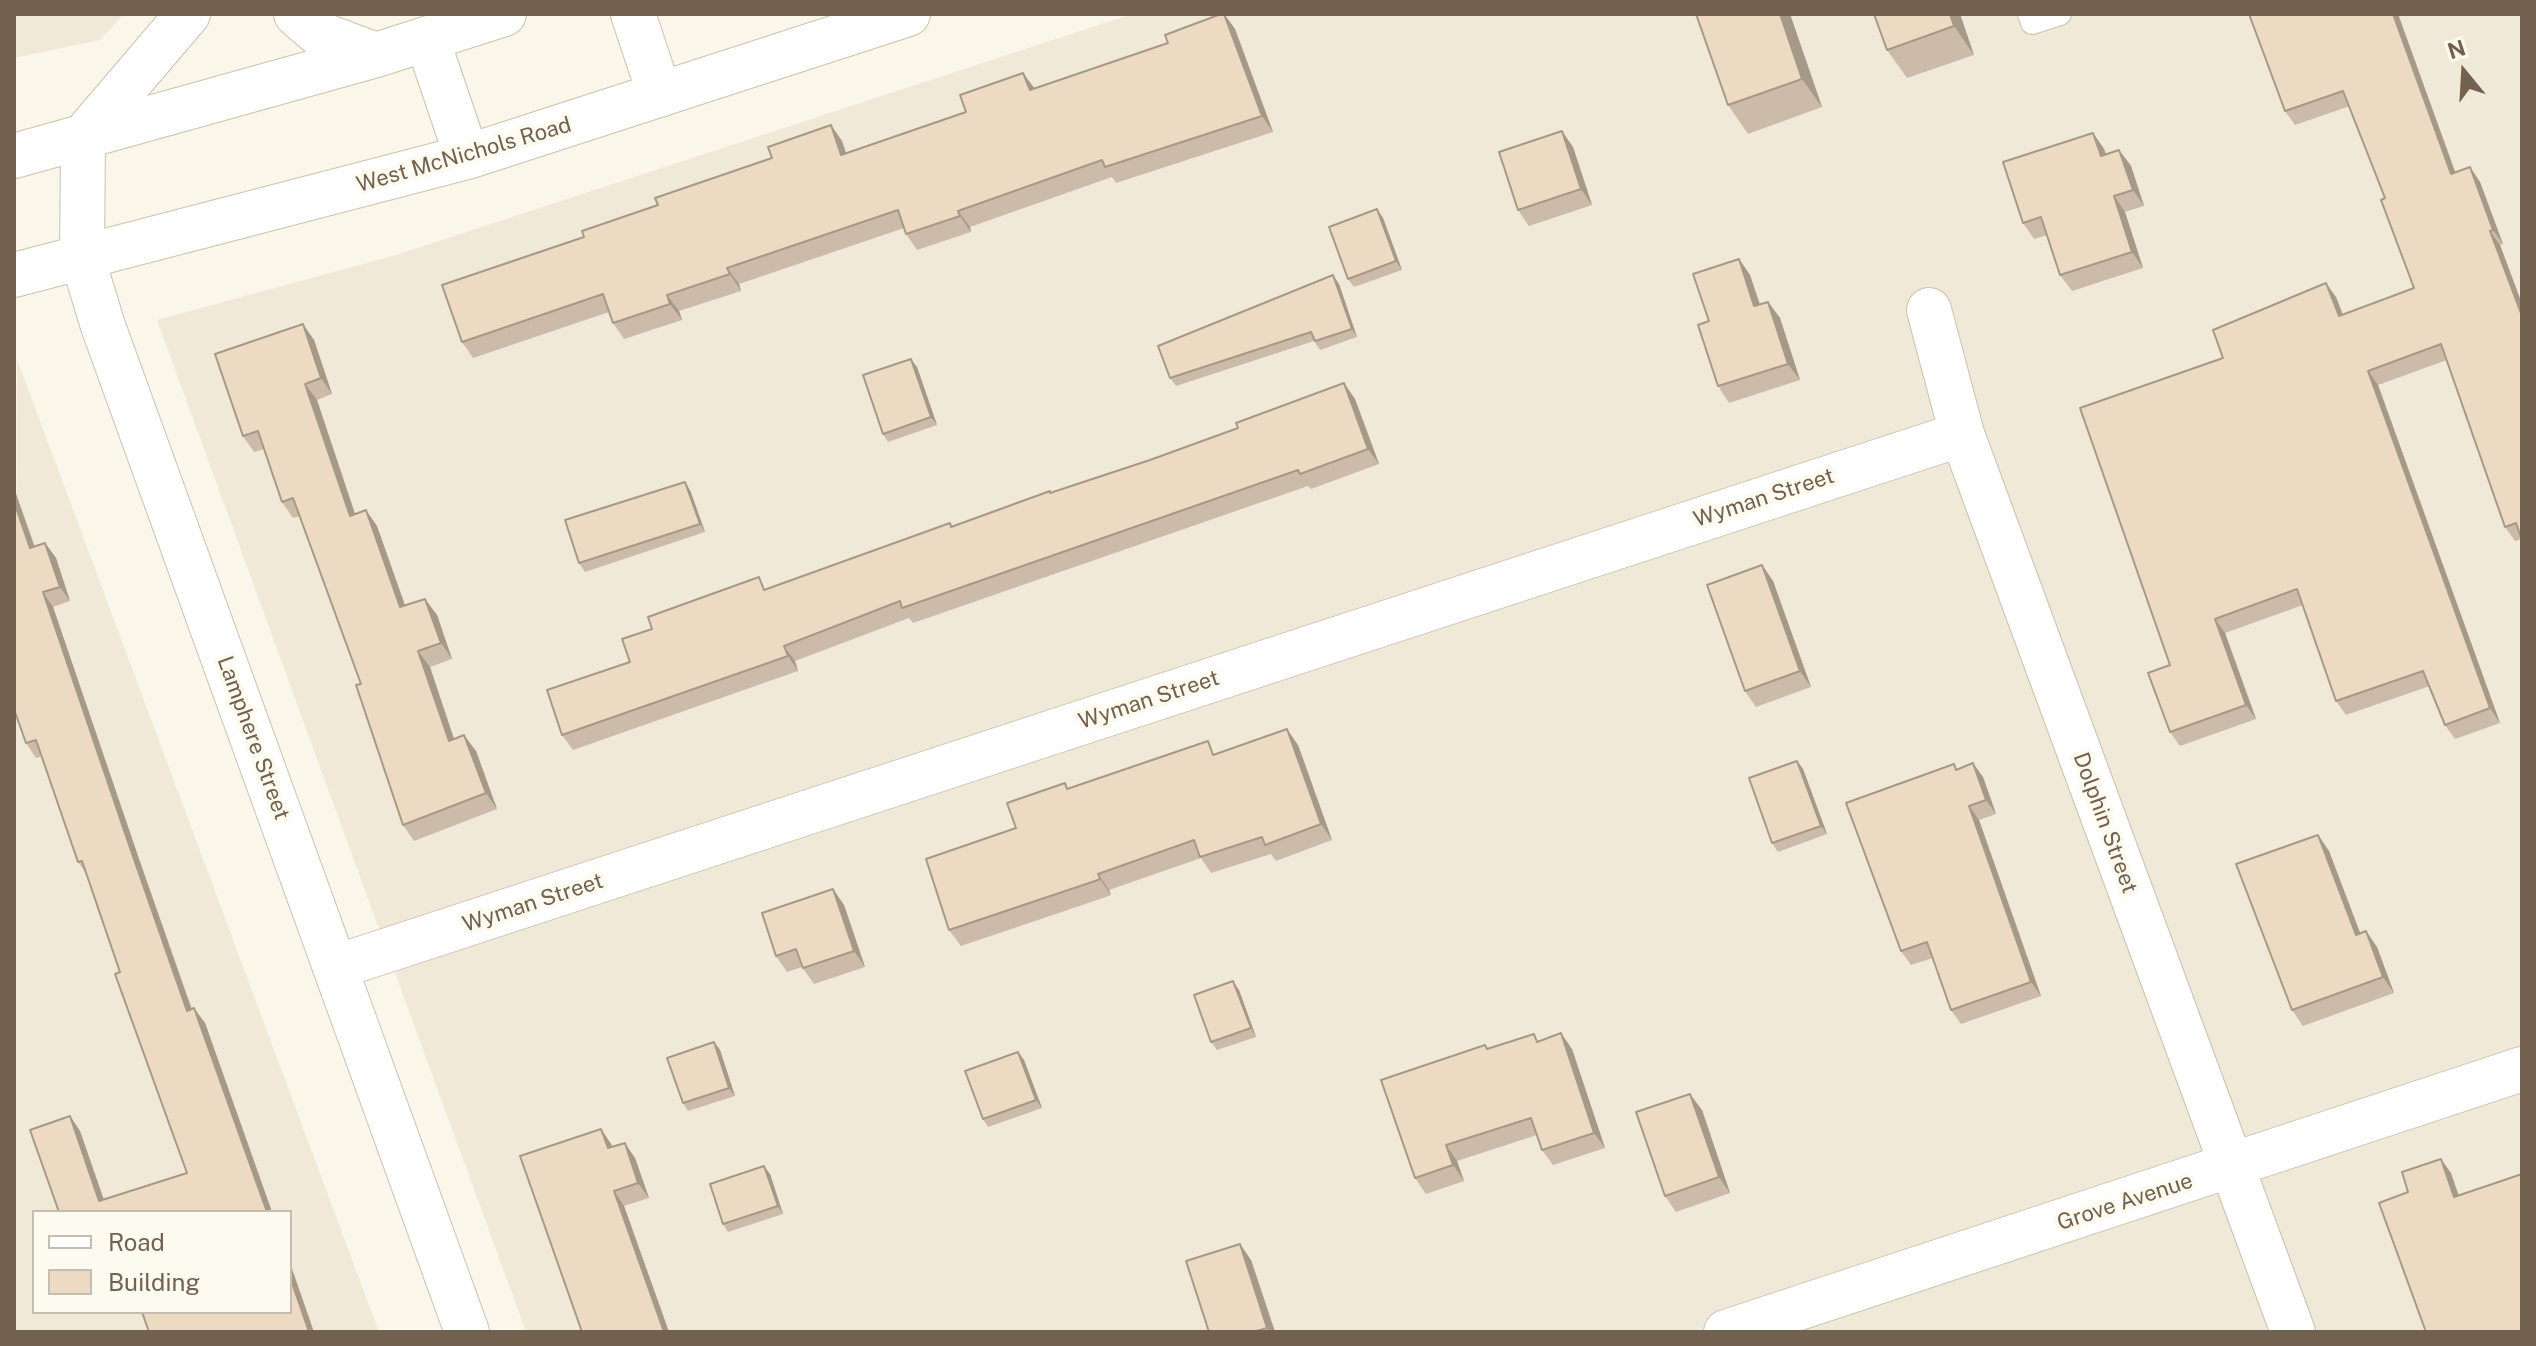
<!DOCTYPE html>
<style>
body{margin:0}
#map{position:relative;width:2536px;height:1346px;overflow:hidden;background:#faf6e9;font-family:"Public Sans",sans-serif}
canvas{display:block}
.frame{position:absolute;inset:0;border:16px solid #72614f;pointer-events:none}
.legend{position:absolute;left:32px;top:1210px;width:260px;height:104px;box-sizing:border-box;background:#fdfaef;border:2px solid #c5bdaf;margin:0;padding:10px 14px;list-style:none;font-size:24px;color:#72614f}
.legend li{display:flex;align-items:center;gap:16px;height:40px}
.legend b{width:40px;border:2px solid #c5bdaf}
.north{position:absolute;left:2424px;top:32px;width:80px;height:80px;-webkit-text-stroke:6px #fdfaef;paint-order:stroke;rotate:342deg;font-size:22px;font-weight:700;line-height:32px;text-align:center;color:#72614f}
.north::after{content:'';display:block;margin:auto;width:28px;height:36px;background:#72614f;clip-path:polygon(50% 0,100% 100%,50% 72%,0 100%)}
</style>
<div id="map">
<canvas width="2536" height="1346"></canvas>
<div class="frame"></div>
<ul class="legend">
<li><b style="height:10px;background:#fff"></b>Road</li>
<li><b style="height:22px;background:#eddac3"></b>Building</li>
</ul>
<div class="north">N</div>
</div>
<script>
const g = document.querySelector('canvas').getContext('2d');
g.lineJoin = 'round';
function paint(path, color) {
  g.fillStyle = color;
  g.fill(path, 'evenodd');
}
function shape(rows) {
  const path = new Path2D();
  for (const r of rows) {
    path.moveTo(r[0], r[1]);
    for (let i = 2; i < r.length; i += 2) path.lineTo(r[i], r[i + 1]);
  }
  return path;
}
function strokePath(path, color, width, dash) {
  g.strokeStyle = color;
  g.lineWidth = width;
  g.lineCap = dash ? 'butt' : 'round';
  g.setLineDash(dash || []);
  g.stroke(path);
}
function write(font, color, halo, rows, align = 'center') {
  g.font = font + ' "Public Sans",sans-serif';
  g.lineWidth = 8;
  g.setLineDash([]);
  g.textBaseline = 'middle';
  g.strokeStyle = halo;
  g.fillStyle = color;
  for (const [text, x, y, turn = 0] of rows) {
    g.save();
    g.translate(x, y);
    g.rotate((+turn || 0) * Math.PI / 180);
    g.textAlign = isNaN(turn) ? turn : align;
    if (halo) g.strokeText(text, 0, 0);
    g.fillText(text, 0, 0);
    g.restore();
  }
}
paint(shape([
 [14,14,124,14,100,40,14,58],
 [1132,14,2522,14,2522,1332,526,1332,157,320,396,255],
 [17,359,379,1332,14,1332],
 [34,1212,290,1212,290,1312,34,1312]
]), '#f1e9d8');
const lane = shape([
 [2029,14,2032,23,2060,14]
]);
const street = shape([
 [188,14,83,137,82,257,103,326,467,1332],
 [1929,310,1962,434,2293,1332],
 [336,967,1962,434],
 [1726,1332,2522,1069]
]);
const secondary = shape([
 [296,14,318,33,376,55],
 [633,14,660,95],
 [427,39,467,157],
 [14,156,376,55,504,14],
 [14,275,467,157,908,14]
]);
strokePath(lane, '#ccc0b0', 24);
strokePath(street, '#ccc0b0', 46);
strokePath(secondary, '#cec1ad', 46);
strokePath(lane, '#fff', 22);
strokePath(street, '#fff', 44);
strokePath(secondary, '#fff', 44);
paint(shape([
 [1224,14,1235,29,1273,132,1116,183,1112,177,970,227,971,232,917,250,906,234,904,228,739,284,741,291,679,311,682,320,624,339,613,323,609,312,473,358,462,342,584,237,842,141,846,153,1168,43],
 [1696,14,1790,14,1822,107,1748,134,1728,105],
 [1874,14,1960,14,1974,55,1907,78,1887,50],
 [2249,14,2398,14,2455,173,2470,167,2480,182,2503,244,2500,245,2522,304,2522,540,2522,539,2515,541,2505,527,2447,360,2378,385,2500,723,2455,739,2445,725,2430,686,2346,715,2336,701,2303,605,2225,633,2256,719,2180,746,2170,732,2170,665,2223,358,2336,297,2343,315,2414,288,2385,198,2350,106,2295,125,2285,111],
 [2093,133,2104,149,2106,154,2119,150,2131,166,2144,206,2125,212,2143,268,2072,291,2060,275,2047,235,2034,239,2023,223],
 [1573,147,1592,205,1529,226,1518,210],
 [1383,218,1402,270,1354,287,1348,279],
 [1739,259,1750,275,1760,305,1768,302,1780,318,1800,380,1729,403,1718,386,1709,321],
 [1339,284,1357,337,1320,350,1314,341,1176,386,1170,378],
 [314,340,332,394,317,400,355,514,377,526,405,605,425,599,437,615,452,659,430,667,454,739,476,751,497,809,414,841,403,825,361,684,300,516,293,518,282,502,264,449,254,452,243,436],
 [917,367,937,425,888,442,883,434],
 [1344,383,1355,399,1379,464,1311,489,1308,486,913,623,909,618,795,661,798,671,573,750,562,735,630,662,768,589,950,523,952,526,1150,460,1238,428],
 [14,488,35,547,45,543,56,558,70,601,53,607,139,859,192,1009,205,1023,272,1212,59,1212,70,1116,80,1131,104,1200,187,1173,86,873,78,862,42,756,36,758,26,743,14,709],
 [690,490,705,532,585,572,579,563],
 [1762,565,1773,581,1811,687,1756,707,1745,691],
 [1298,745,1332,840,1276,861,1271,854,1211,873,1201,858,1109,890,1111,895,1106,897,961,946,949,930,1016,828,1069,789,1217,754],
 [1797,761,1803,769,1827,834,1778,852,1772,843],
 [1954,764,1957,769,1983,777,1996,814,1979,820,2041,996,1961,1024,1951,1010,1933,958,1911,965,1901,951],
 [2318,835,2329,851,2360,934,2366,931,2377,947,2394,993,2303,1026,2292,1010],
 [833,889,844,905,865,967,814,984,802,967,787,972,776,956],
 [1239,990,1256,1037,1217,1050,1211,1042],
 [1539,1041,1572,1049,1605,1148,1553,1165,1542,1150,1537,1135,1457,1161,1464,1181,1426,1194,1415,1178,1485,1045,1488,1049],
 [714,1042,720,1050,735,1096,688,1111,683,1103],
 [1018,1052,1024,1060,1042,1108,988,1127,983,1119],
 [1702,1110,1730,1193,1676,1212,1665,1196],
 [601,1129,613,1147,635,1158,649,1198,624,1206,669,1332,582,1332],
 [770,1174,783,1214,728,1232,723,1224],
 [1251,1260,1275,1332,1209,1332]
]), '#ccbba8');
paint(shape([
 [1224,14,1235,29,1273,132,1262,116],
 [1780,14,1790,14,1822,107,1802,79],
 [1950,14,1960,14,1974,55,1954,26],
 [2393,14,2398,14,2461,188,2451,174],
 [1023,73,1035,89,1030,90],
 [831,125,842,141,852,171,841,155],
 [1562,131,1573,147,1592,205,1581,189],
 [2093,133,2104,149,2112,172,2101,156],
 [2119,150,2131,166,2144,206,2133,190],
 [2470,167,2480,182,2503,244,2493,230],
 [2114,196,2125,212,2143,268,2132,252],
 [1377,209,1383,218,1402,270,1396,261],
 [958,211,970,227,971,232,960,216],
 [2490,231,2500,245,2522,304,2522,316],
 [1739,259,1750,275,1766,323,1754,306],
 [727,268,739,284,741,291,730,274],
 [1333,275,1339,284,1357,337,1352,329],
 [2326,283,2336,297,2349,331,2339,316],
 [667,295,679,311,682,320,670,304],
 [1768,302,1780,318,1800,380,1788,364],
 [303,324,314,340,332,394,321,378],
 [911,359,917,367,937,425,931,417],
 [2368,371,2378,385,2500,723,2490,708],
 [1344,383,1355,399,1379,464,1368,449],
 [305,384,317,400,361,532,350,516],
 [685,482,690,490,705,532,700,524],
 [14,488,40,563,30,548,14,502],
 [366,510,377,526,411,623,400,607],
 [45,543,56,558,70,601,60,587],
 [1762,565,1773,581,1811,687,1800,671],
 [43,592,53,607,139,859,197,1025,187,1011,129,845],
 [425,599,437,615,452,659,441,643],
 [2215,619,2225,633,2256,719,2246,705],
 [784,646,795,661,798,671,788,656],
 [418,651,430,667,460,757,449,741],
 [1287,729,1298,745,1332,840,1321,824],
 [464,735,476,751,497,809,486,793],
 [1797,761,1803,769,1827,834,1821,826],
 [1973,763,1983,777,1996,814,1986,800],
 [1969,806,1979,820,2041,996,2031,982],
 [2318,835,2329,851,2367,951,2356,935],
 [1098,874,1109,890,1111,895,1100,879],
 [833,889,844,905,865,967,854,951],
 [2366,931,2377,947,2394,993,2383,977],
 [1233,981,1239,990,1256,1037,1251,1028],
 [194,1008,205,1023,272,1212,267,1212],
 [1561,1033,1572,1049,1605,1148,1594,1133],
 [714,1042,720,1050,735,1096,729,1088],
 [1018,1052,1024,1060,1042,1108,1036,1100],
 [1690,1094,1702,1110,1730,1193,1719,1177],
 [70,1116,80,1131,108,1212,99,1201],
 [601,1129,611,1144,618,1163,608,1148],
 [625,1143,635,1158,649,1198,638,1183],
 [1446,1145,1457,1161,1464,1181,1453,1165],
 [2441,1159,2451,1173,2464,1211,2454,1197],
 [764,1166,770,1174,783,1214,778,1206],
 [614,1191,624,1206,669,1332,664,1332],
 [1240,1244,1251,1260,1275,1332,1270,1332,1267,1328],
 [290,1263,314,1332,309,1332,290,1277]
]), '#a69988');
const building = shape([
 [1221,14,1224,14,1262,116,1105,167,1102,160,958,211,960,216,906,234,898,210,727,268,730,274,667,295,670,304,613,323,603,294,462,342,442,285,584,237,582,231,658,205,655,198,772,158,768,147,831,125,841,155,966,112,960,95,1023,73,1030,90,1168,43,1165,35,1221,14],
 [1696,14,1780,14,1802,79,1728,105,1696,14],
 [1874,14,1950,14,1954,26,1887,50,1874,14],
 [2249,14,2393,14,2451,174,2470,167,2493,230,2490,231,2522,316,2522,540,2516,523,2505,527,2441,344,2368,371,2490,708,2445,725,2423,671,2336,701,2297,589,2215,619,2246,705,2170,732,2148,673,2170,665,2080,408,2223,358,2213,330,2326,283,2339,316,2414,288,2381,200,2385,198,2343,91,2285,111,2249,14],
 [1562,131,1581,189,1518,210,1499,152,1562,131],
 [2093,133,2101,156,2119,150,2133,190,2114,196,2132,252,2060,275,2041,217,2023,223,2003,162,2093,133],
 [1377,209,1396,261,1348,279,1329,227,1377,209],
 [1739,259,1754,306,1768,302,1788,364,1718,386,1698,325,1709,321,1693,274,1739,259],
 [1333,275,1352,329,1315,341,1311,332,1170,378,1158,346,1333,275],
 [303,324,321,378,305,384,350,516,366,510,400,607,425,599,441,643,418,651,449,741,464,735,486,793,403,825,356,685,361,684,293,498,282,502,258,431,243,436,215,354,303,324],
 [911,359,931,417,883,434,863,375,911,359],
 [1344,383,1368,449,1300,474,1298,470,902,608,900,601,784,646,788,656,562,735,547,690,630,662,622,639,652,629,648,617,759,577,764,590,950,523,951,527,1050,491,1050,493,1150,460,1238,428,1236,423,1344,383],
 [685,482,700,524,579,563,565,520,685,482],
 [14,502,30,548,45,543,60,587,43,592,129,845,187,1011,194,1008,267,1212,59,1212,30,1130,70,1116,99,1201,187,1173,115,974,120,972,82,861,78,862,36,740,26,743,14,709,14,502],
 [1762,565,1800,671,1745,691,1707,585,1762,565],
 [1287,729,1321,824,1265,845,1262,837,1200,857,1194,840,1098,874,1100,879,1095,881,949,930,926,859,1016,828,1007,803,1065,783,1067,789,1208,741,1213,755,1287,729],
 [1797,761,1821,826,1772,843,1749,778,1797,761],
 [1973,763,1986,800,1969,806,2031,982,1951,1010,1927,942,1901,951,1846,803,1954,764,1956,770,1973,763],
 [2318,835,2356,935,2366,931,2383,977,2292,1010,2236,864,2318,835],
 [833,889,854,951,803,968,796,949,776,956,762,913,833,889],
 [1233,981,1251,1028,1211,1042,1194,995,1233,981],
 [1561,1033,1594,1133,1542,1150,1531,1118,1446,1145,1453,1165,1415,1178,1381,1080,1485,1045,1487,1049,1534,1034,1537,1042,1561,1033],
 [714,1042,729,1088,683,1103,667,1058,714,1042],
 [1018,1052,1036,1100,983,1119,965,1071,1018,1052],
 [1690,1094,1719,1177,1665,1196,1636,1112,1690,1094],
 [601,1129,608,1148,625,1143,638,1183,614,1191,664,1332,582,1332,520,1156,601,1129],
 [2441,1159,2454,1197,2522,1174,2522,1332,2426,1332,2379,1203,2408,1192,2402,1172,2441,1159],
 [764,1166,778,1206,723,1224,710,1184,764,1166],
 [1240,1244,1267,1328,1253,1332,1209,1332,1186,1261,1240,1244],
 [290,1277,309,1332,149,1332,142,1312,290,1312,290,1277]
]);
paint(building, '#eddac3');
strokePath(building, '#a69988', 2);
write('22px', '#72614f', '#fdfaef', [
 ["West McNichols Road",464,155,-16],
 ["Wyman Street",1764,498,-18],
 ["Wyman Street",1149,700,-18],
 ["Lamphere Street",253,738,70],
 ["Dolphin Street",2105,823,70],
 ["Wyman Street",533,903,-18],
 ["Grove Avenue",2125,1202,-18]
]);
</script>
